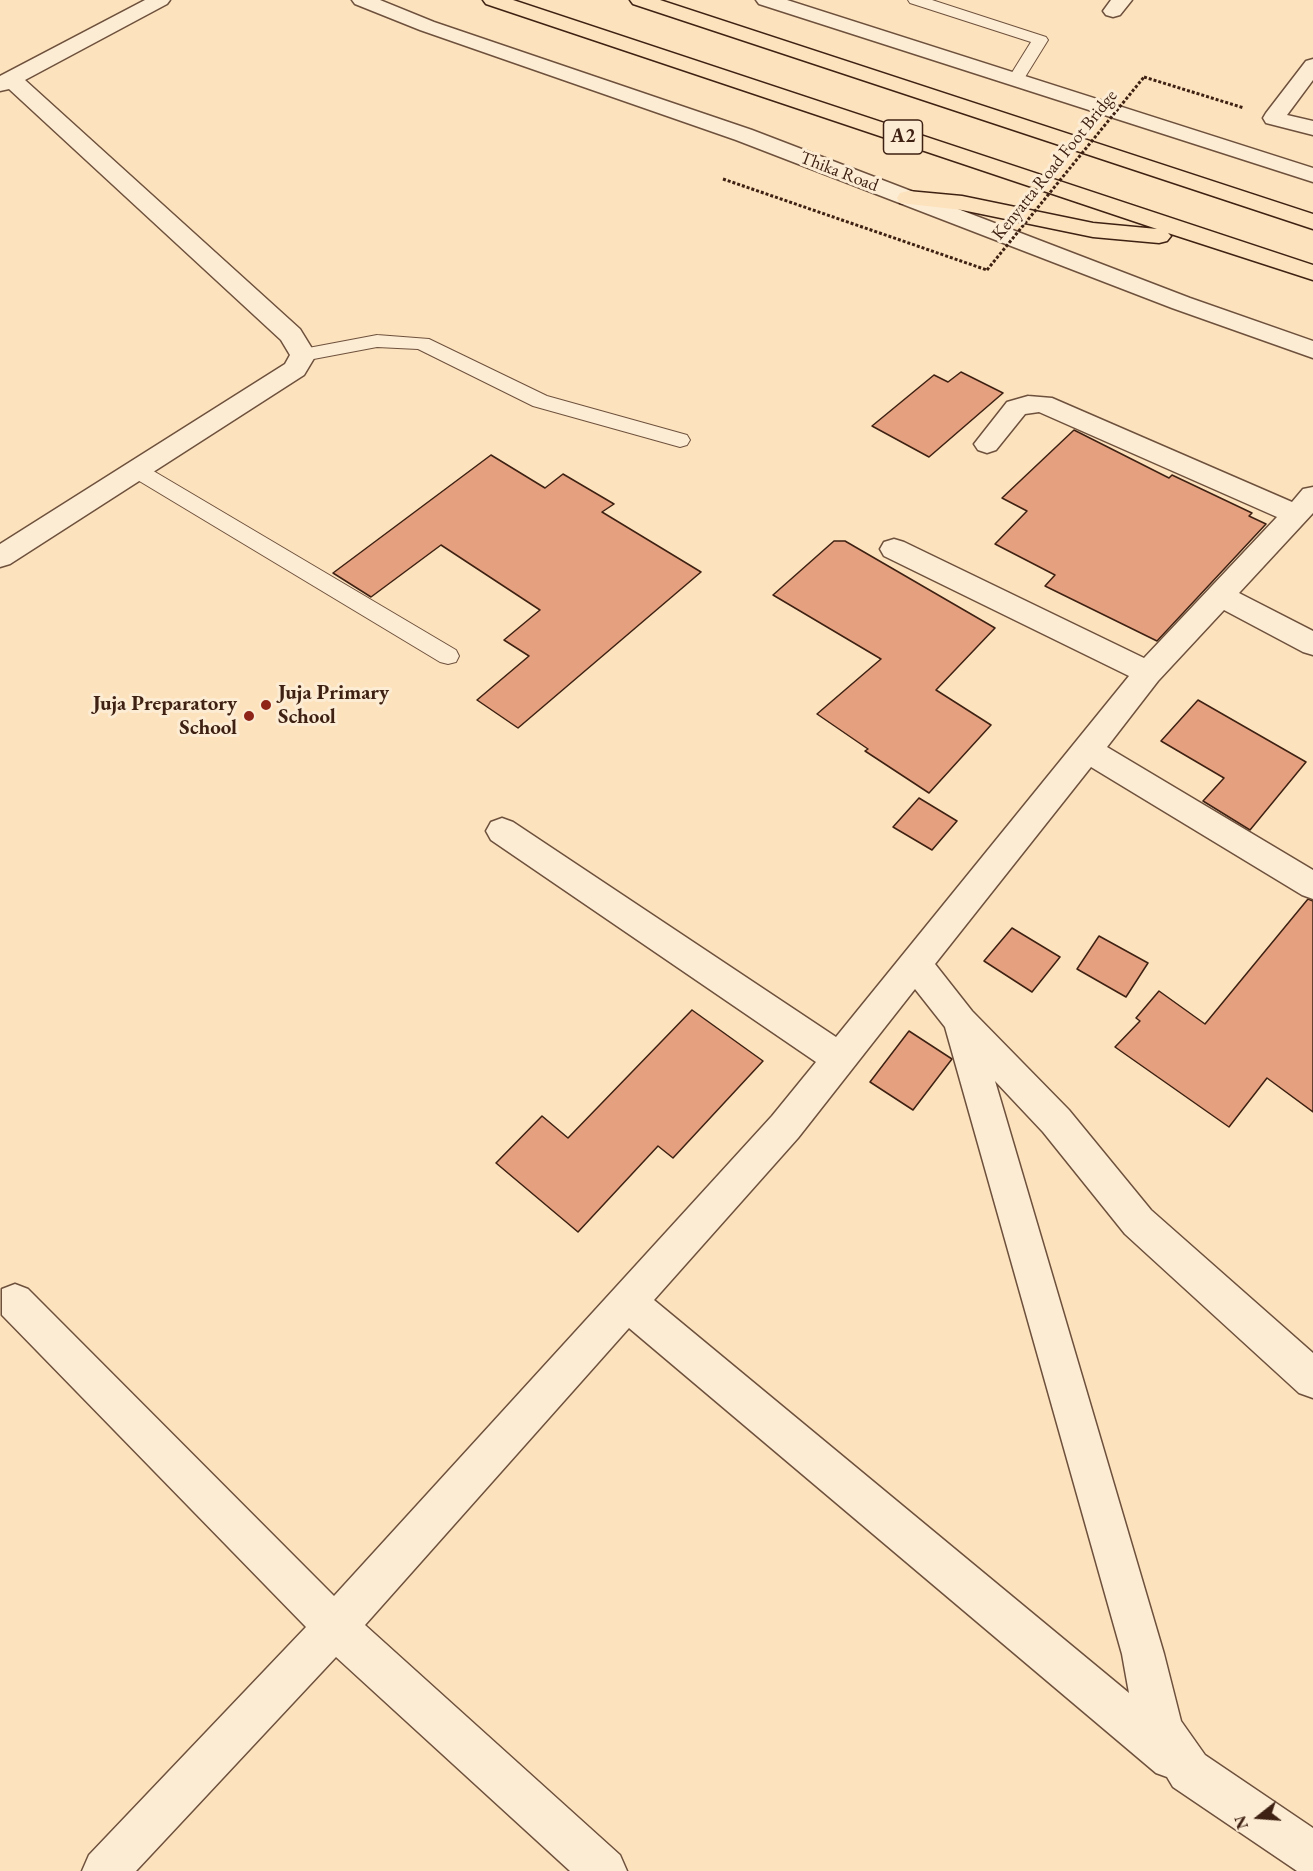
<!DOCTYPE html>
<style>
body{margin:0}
#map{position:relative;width:1313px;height:1871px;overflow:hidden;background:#fce2bd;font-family:"EB Garamond",serif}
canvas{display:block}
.north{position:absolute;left:1229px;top:1787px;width:60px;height:60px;-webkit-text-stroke:4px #fdecd4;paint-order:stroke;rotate:253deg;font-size:16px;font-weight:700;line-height:24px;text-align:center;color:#3e2112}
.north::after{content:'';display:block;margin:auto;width:21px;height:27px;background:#3e2112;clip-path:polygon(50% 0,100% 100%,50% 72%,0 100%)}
</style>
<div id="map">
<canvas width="1313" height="1871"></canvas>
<div class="north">N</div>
</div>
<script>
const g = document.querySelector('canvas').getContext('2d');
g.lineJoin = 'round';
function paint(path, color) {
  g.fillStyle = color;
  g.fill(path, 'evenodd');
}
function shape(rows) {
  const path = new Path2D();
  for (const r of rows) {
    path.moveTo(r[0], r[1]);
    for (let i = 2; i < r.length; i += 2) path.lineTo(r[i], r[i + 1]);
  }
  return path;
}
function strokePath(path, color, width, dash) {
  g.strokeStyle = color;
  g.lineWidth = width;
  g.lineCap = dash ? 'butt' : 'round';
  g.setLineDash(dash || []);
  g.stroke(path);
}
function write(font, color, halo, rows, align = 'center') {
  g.font = font + ' "EB Garamond",serif';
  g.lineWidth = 6;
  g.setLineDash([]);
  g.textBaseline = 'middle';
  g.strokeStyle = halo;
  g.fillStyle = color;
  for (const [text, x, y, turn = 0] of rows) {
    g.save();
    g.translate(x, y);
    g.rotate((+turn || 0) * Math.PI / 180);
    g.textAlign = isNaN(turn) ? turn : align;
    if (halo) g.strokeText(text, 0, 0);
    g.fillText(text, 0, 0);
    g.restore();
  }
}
const building = shape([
 [961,372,1003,393,929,457,872,426,934,375,948,382,961,372],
 [1074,430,1169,478,1172,475,1252,513,1249,516,1266,524,1157,641,1045,586,1055,575,995,544,1027,511,1002,498,1074,430],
 [491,455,545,488,563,474,614,504,602,512,701,572,518,728,477,700,529,656,504,640,540,610,441,545,371,597,333,573,491,455],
 [834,541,845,541,995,628,936,690,991,725,929,793,865,751,868,749,817,714,881,659,773,595,834,541],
 [1198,700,1306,762,1250,830,1203,801,1224,778,1161,741,1198,700],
 [919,798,957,821,932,850,893,827,919,798],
 [1308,899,1313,901,1313,1112,1267,1078,1229,1127,1115,1047,1140,1021,1136,1018,1159,991,1205,1024,1308,899],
 [1012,928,1060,957,1032,992,984,961,1012,928],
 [1099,936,1148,963,1126,997,1077,969,1099,936],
 [692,1010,763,1061,673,1158,658,1146,578,1232,496,1163,542,1116,568,1138,692,1010],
 [909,1031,952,1059,913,1110,870,1082,909,1031]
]);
paint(building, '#e4a07f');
strokePath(building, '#3e2112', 1.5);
const lane = shape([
 [908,0,932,0,1046,37,1048,40,1022,82,1010,82,1008,79,1031,42,910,3,908,0],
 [377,335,429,339,547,396,687,435,690,440,687,445,680,447,533,406,418,349,377,347,303,361,296,359,293,355,296,351,303,349,377,335],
 [138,464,145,466,456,650,459,656,456,662,448,664,440,662,131,476,128,471,131,466,138,464]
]);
const street = shape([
 [145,0,170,0,167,4,25,80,300,329,316,355,304,375,10,564,0,567,0,544,285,364,290,355,281,340,9,89,0,91,0,76,145,0],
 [352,0,380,0,434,22,752,130,1190,298,1313,341,1313,358,1172,308,736,140,420,30,355,4,352,0],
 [756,0,787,0,1313,168,1313,182,759,4,756,0],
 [1111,0,1132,0,1120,15,1113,17,1106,15,1103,11,1111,0],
 [1313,59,1313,80,1287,115,1313,121,1313,135,1266,123,1263,118,1266,113,1306,61,1313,59],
 [1028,396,1052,398,1292,502,1303,489,1313,487,1313,513,1239,593,1313,631,1313,655,1303,652,1224,610,1158,681,1107,747,1313,870,1313,899,1302,895,1091,767,935,964,972,1011,1069,1110,1151,1210,1313,1353,1313,1398,1299,1393,1125,1234,1043,1132,995,1081,1164,1654,1181,1721,1205,1755,1313,1828,1313,1871,1297,1871,1173,1787,1167,1777,1156,1773,629,1328,365,1625,620,1855,627,1871,570,1871,336,1657,136,1871,82,1871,89,1855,306,1627,2,1315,2,1289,15,1284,28,1289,334,1596,772,1116,816,1062,491,840,486,831,491,822,502,818,513,822,836,1037,1129,676,884,556,880,549,884,542,894,539,904,542,1144,658,1277,517,1039,412,1025,414,996,450,987,453,978,450,974,444,1007,402,1028,396],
 [915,989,945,1027,1122,1654,1129,1693,654,1300,798,1138,915,989]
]);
const highway = shape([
 [483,0,513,0,1313,265,1313,280,1168,233,1171,236,1167,241,1159,243,1093,237,962,210,900,203,897,198,900,193,908,191,962,196,1093,223,1157,229,486,4,483,0],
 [630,0,660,0,1313,214,1313,229,633,4,630,0]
]);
strokePath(lane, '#6e513d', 2);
strokePath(street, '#6e513d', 3);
strokePath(highway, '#3e2112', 3);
strokePath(shape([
 [1144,77,1244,108],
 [723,179,987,270]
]), '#3e2112', 3, [3, 2]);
paint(lane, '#fdecd4');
paint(street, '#fdecd4');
paint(highway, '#fce2bd');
strokePath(shape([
 [987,270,1144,77]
]), '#3e2112', 3, [3, 2]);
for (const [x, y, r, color] of [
 [266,705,6,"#8f2418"],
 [249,716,6,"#8f2418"]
]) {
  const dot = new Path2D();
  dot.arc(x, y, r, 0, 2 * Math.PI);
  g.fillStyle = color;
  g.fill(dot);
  strokePath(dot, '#fdecd4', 2);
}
write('18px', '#3e2112', '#fdecd4', [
 ["Kenyatta Road Foot Bridge",1055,165,-51],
 ["Thika Road",839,172,21]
]);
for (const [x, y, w] of [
 [903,137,39]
]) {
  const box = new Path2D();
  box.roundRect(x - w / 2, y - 17, w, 34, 4.5);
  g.fillStyle = '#fdecd4';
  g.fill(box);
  strokePath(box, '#3e2112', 1.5);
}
write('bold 20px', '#3e2112', null, [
 ["A2",903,137]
]);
write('bold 21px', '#3e2112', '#fdecd4', [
 ["Juja Primary",278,693],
 ["School",278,717],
 ["Juja Preparatory",237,704,"right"],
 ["School",237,728,"right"]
], 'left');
</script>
